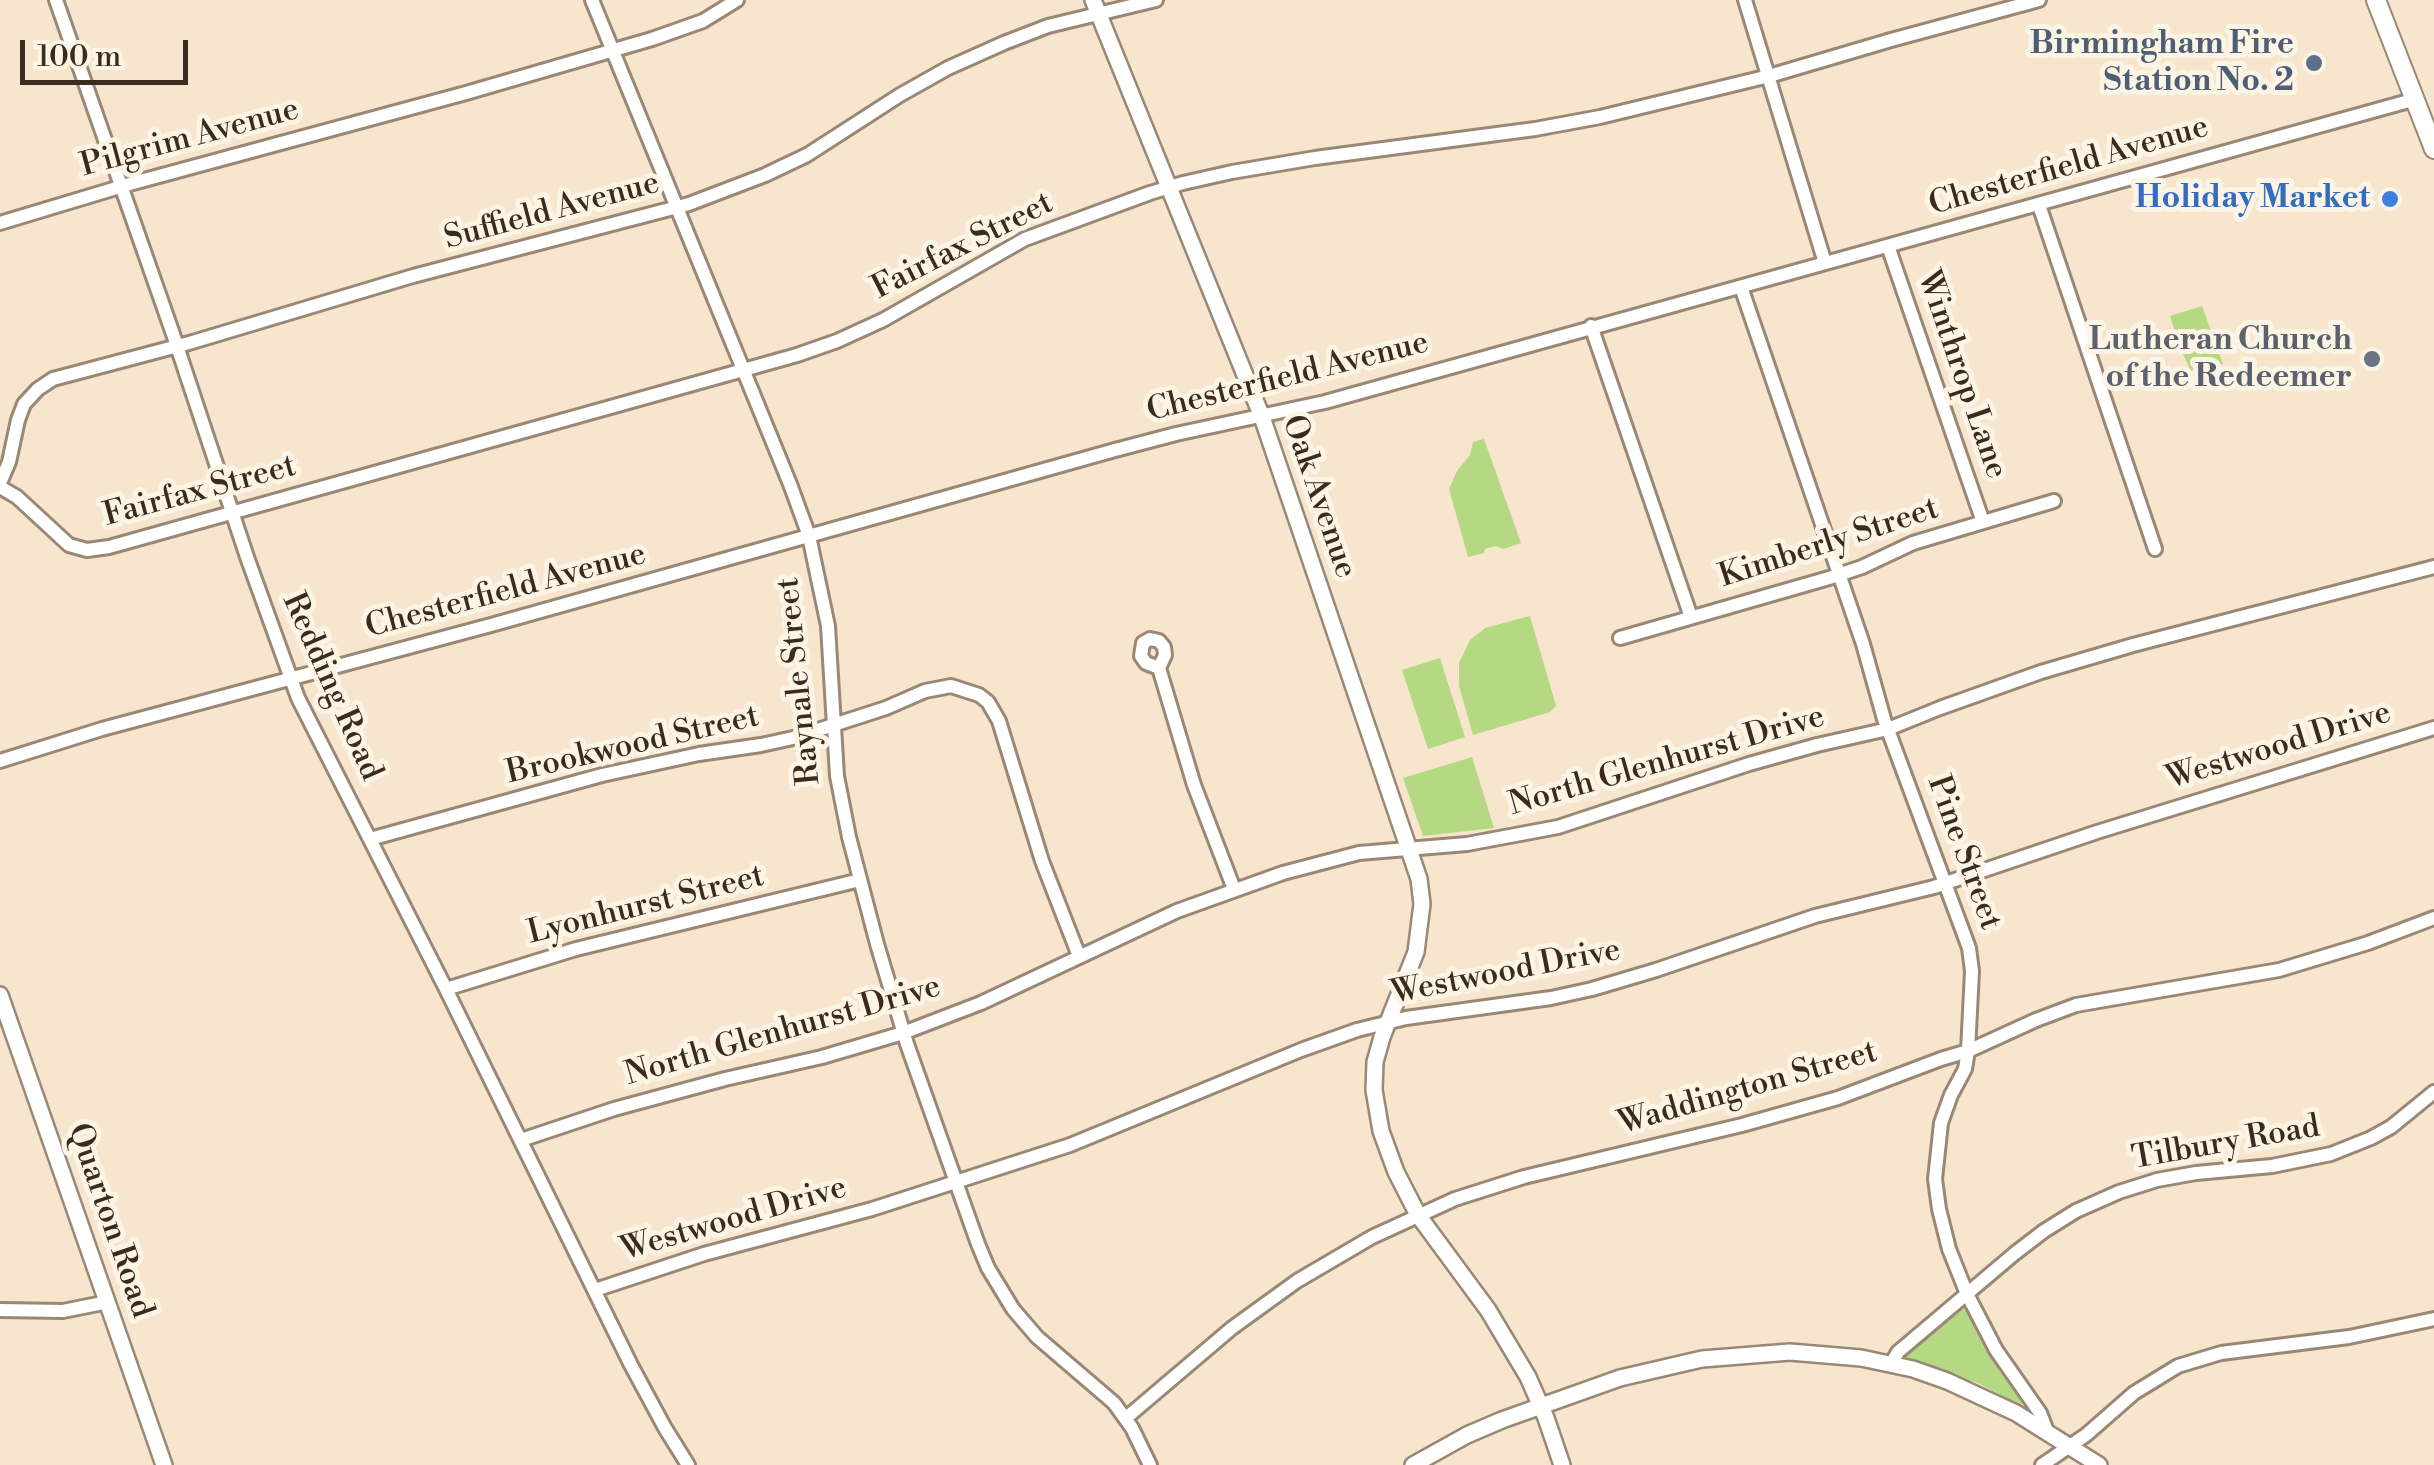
<!DOCTYPE html>
<style>
body{margin:0}
#map{position:relative;width:2434px;height:1465px;overflow:hidden;background:#f7e5cd;font-family:"Libre Bodoni",serif}
canvas{display:block}
.scale{position:absolute;left:20px;top:40px;width:168px;height:45px;box-sizing:border-box;border:5px solid #3b2a1e;border-top:0;padding-left:12px;font-size:30px;line-height:35px;white-space:nowrap;color:#3b2a1e;-webkit-text-stroke:8px #fcf5e5;paint-order:stroke}
</style>
<div id="map">
<canvas width="2434" height="1465"></canvas>
<div class="scale">100 m</div>
</div>
<script>
const g = document.querySelector('canvas').getContext('2d');
g.lineJoin = 'round';
function paint(path, color) {
  g.fillStyle = color;
  g.fill(path, 'evenodd');
}
function shape(rows) {
  const path = new Path2D();
  for (const r of rows) {
    path.moveTo(r[0], r[1]);
    for (let i = 2; i < r.length; i += 2) path.lineTo(r[i], r[i + 1]);
  }
  return path;
}
function strokePath(path, color, width, dash) {
  g.strokeStyle = color;
  g.lineWidth = width;
  g.lineCap = dash ? 'butt' : 'round';
  g.setLineDash(dash || []);
  g.stroke(path);
}
function write(font, color, halo, rows, align = 'center') {
  g.font = font + ' "Libre Bodoni",serif';
  g.lineWidth = 10;
  g.setLineDash([]);
  g.textBaseline = 'middle';
  g.strokeStyle = halo;
  g.fillStyle = color;
  for (const [text, x, y, turn = 0] of rows) {
    g.save();
    g.translate(x, y);
    g.rotate((+turn || 0) * Math.PI / 180);
    g.textAlign = isNaN(turn) ? turn : align;
    if (halo) g.strokeText(text, 0, 0);
    g.fillText(text, 0, 0);
    g.restore();
  }
}
paint(shape([
 [2202,306,2223,364,2191,371,2181,350,2170,316],
 [1484,439,1521,543,1503,549,1495,546,1485,549,1484,553,1468,557,1449,489,1457,471,1470,455,1473,442],
 [1530,616,1556,706,1550,712,1473,735,1459,686,1459,663,1470,640,1485,628],
 [1440,658,1465,737,1428,749,1402,670],
 [1472,757,1494,828,1423,836,1403,778],
 [1959,1309,1963,1309,1968,1313,2000,1372,2024,1402,2020,1405,1978,1383,1907,1361,1905,1356,1909,1349]
]), '#b5d982');
const minor = shape([
 [56,0,173,334,247,557,298,698,446,989,631,1365,665,1428,688,1465],
 [592,0,790,484,809,536,828,626,837,776,849,837,877,944,907,1044,978,1244,988,1268,1013,1309,1037,1337,1114,1403,1132,1428,1150,1465],
 [1745,0,1825,263],
 [2039,205,2155,549],
 [0,223,133,183,466,93,652,39,703,21,737,0],
 [1888,246,1983,522],
 [1741,287,1863,644,1884,719,1969,948,1972,971,1968,1051,1965,1069,1951,1095,1941,1123,1935,1179,1939,1209,1949,1249,1967,1294,1996,1350,2040,1413,2047,1431],
 [1591,326,1691,617],
 [0,483,9,462,18,420,24,404,38,389,53,379,189,343,413,276,689,204,765,175,807,155,900,95,948,68,1004,43,1048,26,1156,0],
 [0,487,17,497,69,545,87,550,109,547,797,355,837,341,883,320,1025,239,1150,193,1183,183,1232,172,1315,158,1535,129,1600,117,1769,76,1891,40,2039,0],
 [1620,638,1829,578,1862,567,1913,543,2054,501],
 [1159,668,1146,663,1141,656,1143,643,1150,639,1159,641,1164,647,1165,655,1159,668,1194,785,1234,889],
 [0,761,102,729,491,625,1115,450,1176,434,1325,402,2416,99],
 [370,839,602,775,699,754,761,745,793,738,886,708,925,691,951,686,979,695,988,702,999,721,1042,861,1079,956],
 [446,989,576,949,860,880],
 [521,1140,614,1109,725,1079,822,1057,903,1033,981,1003,1177,911,1283,873,1359,853,1467,844,1558,827,1749,764,1817,745,1888,729,1940,708,2041,672,2133,645,2434,567],
 [595,1290,704,1254,872,1209,1070,1145,1301,1050,1357,1030,1406,1018,1551,998,1592,989,1656,970,1815,916,1934,887,2097,832,2434,728],
 [0,1310,63,1311,108,1302],
 [1891,1364,1898,1352,2014,1254,2044,1231,2076,1211,2119,1192,2157,1180,2196,1173,2272,1166,2331,1154,2371,1138,2391,1127,2434,1092],
 [1126,1418,1232,1328,1297,1281,1372,1237,1455,1199,1524,1177,1742,1125,1838,1098,1941,1059,1968,1051,2036,1020,2076,1005,2279,970,2368,943,2434,918],
 [2042,1465,2086,1435,2134,1393,2178,1366,2221,1353,2349,1337,2434,1319]
]);
const tertiary = shape([
 [1093,0,1262,417,1419,879,1422,904,1416,952,1382,1037,1375,1062,1374,1090,1381,1131,1396,1172,1418,1215,1488,1310,1528,1377,1546,1418,1562,1465],
 [0,995,164,1465],
 [1413,1465,1467,1435,1502,1420,1620,1378,1702,1359,1790,1352,1861,1358,1913,1369,1947,1381,2016,1413,2099,1465]
]);
const secondary = shape([
 [2376,0,2434,149]
]);
strokePath(minor, '#998876', 18);
strokePath(tertiary, '#998876', 20);
strokePath(secondary, '#998876', 22);
strokePath(minor, '#fff', 12);
strokePath(tertiary, '#fff', 15);
strokePath(secondary, '#fff', 18);
for (const [x, y, r, color] of [
 [2314,63,10,"#5c6f8a"],
 [2390,199,10,"#3f7fe0"],
 [2372,359,10,"#6b7280"]
]) {
  const dot = new Path2D();
  dot.arc(x, y, r, 0, 2 * Math.PI);
  g.fillStyle = color;
  g.fill(dot);
  strokePath(dot, '#fcf5e5', 4);
}
write('bold 32px', '#4e5e75', '#fcf5e5', [
 ["Birmingham Fire",2294,45],
 ["Station No. 2",2294,82]
], 'right');
write('32px', '#3b2a1e', '#fcf5e5', [
 ["Pilgrim Avenue",190,139,-15],
 ["Chesterfield Avenue",2069,167,-16],
 ["Suffield Avenue",552,212,-15],
 ["Fairfax Street",963,247,-27],
 ["Winthrop Lane",1961,375,71],
 ["Chesterfield Avenue",1288,378,-14],
 ["Fairfax Street",200,492,-15],
 ["Oak Avenue",1318,497,71],
 ["Kimberly Street",1829,544,-18],
 ["Chesterfield Avenue",506,592,-15],
 ["Raynale Street",800,681,-96],
 ["Redding Road",331,687,66],
 ["Brookwood Street",633,746,-13],
 ["Westwood Drive",2279,747,-17],
 ["North Glenhurst Drive",1667,762,-16],
 ["Pine Street",1963,853,70],
 ["Lyonhurst Street",646,906,-14],
 ["Westwood Drive",1506,973,-11],
 ["North Glenhurst Drive",783,1032,-16],
 ["Waddington Street",1748,1089,-16],
 ["Tilbury Road",2226,1144,-10],
 ["Westwood Drive",734,1220,-16],
 ["Quarton Road",109,1221,71]
]);
write('bold 32px', '#366cbe', '#fcf5e5', [
 ["Holiday Market",2370,199]
], 'right');
write('bold 32px', '#5b616d', '#fcf5e5', [
 ["Lutheran Church",2352,341],
 ["of the Redeemer",2352,378]
], 'right');
</script>
